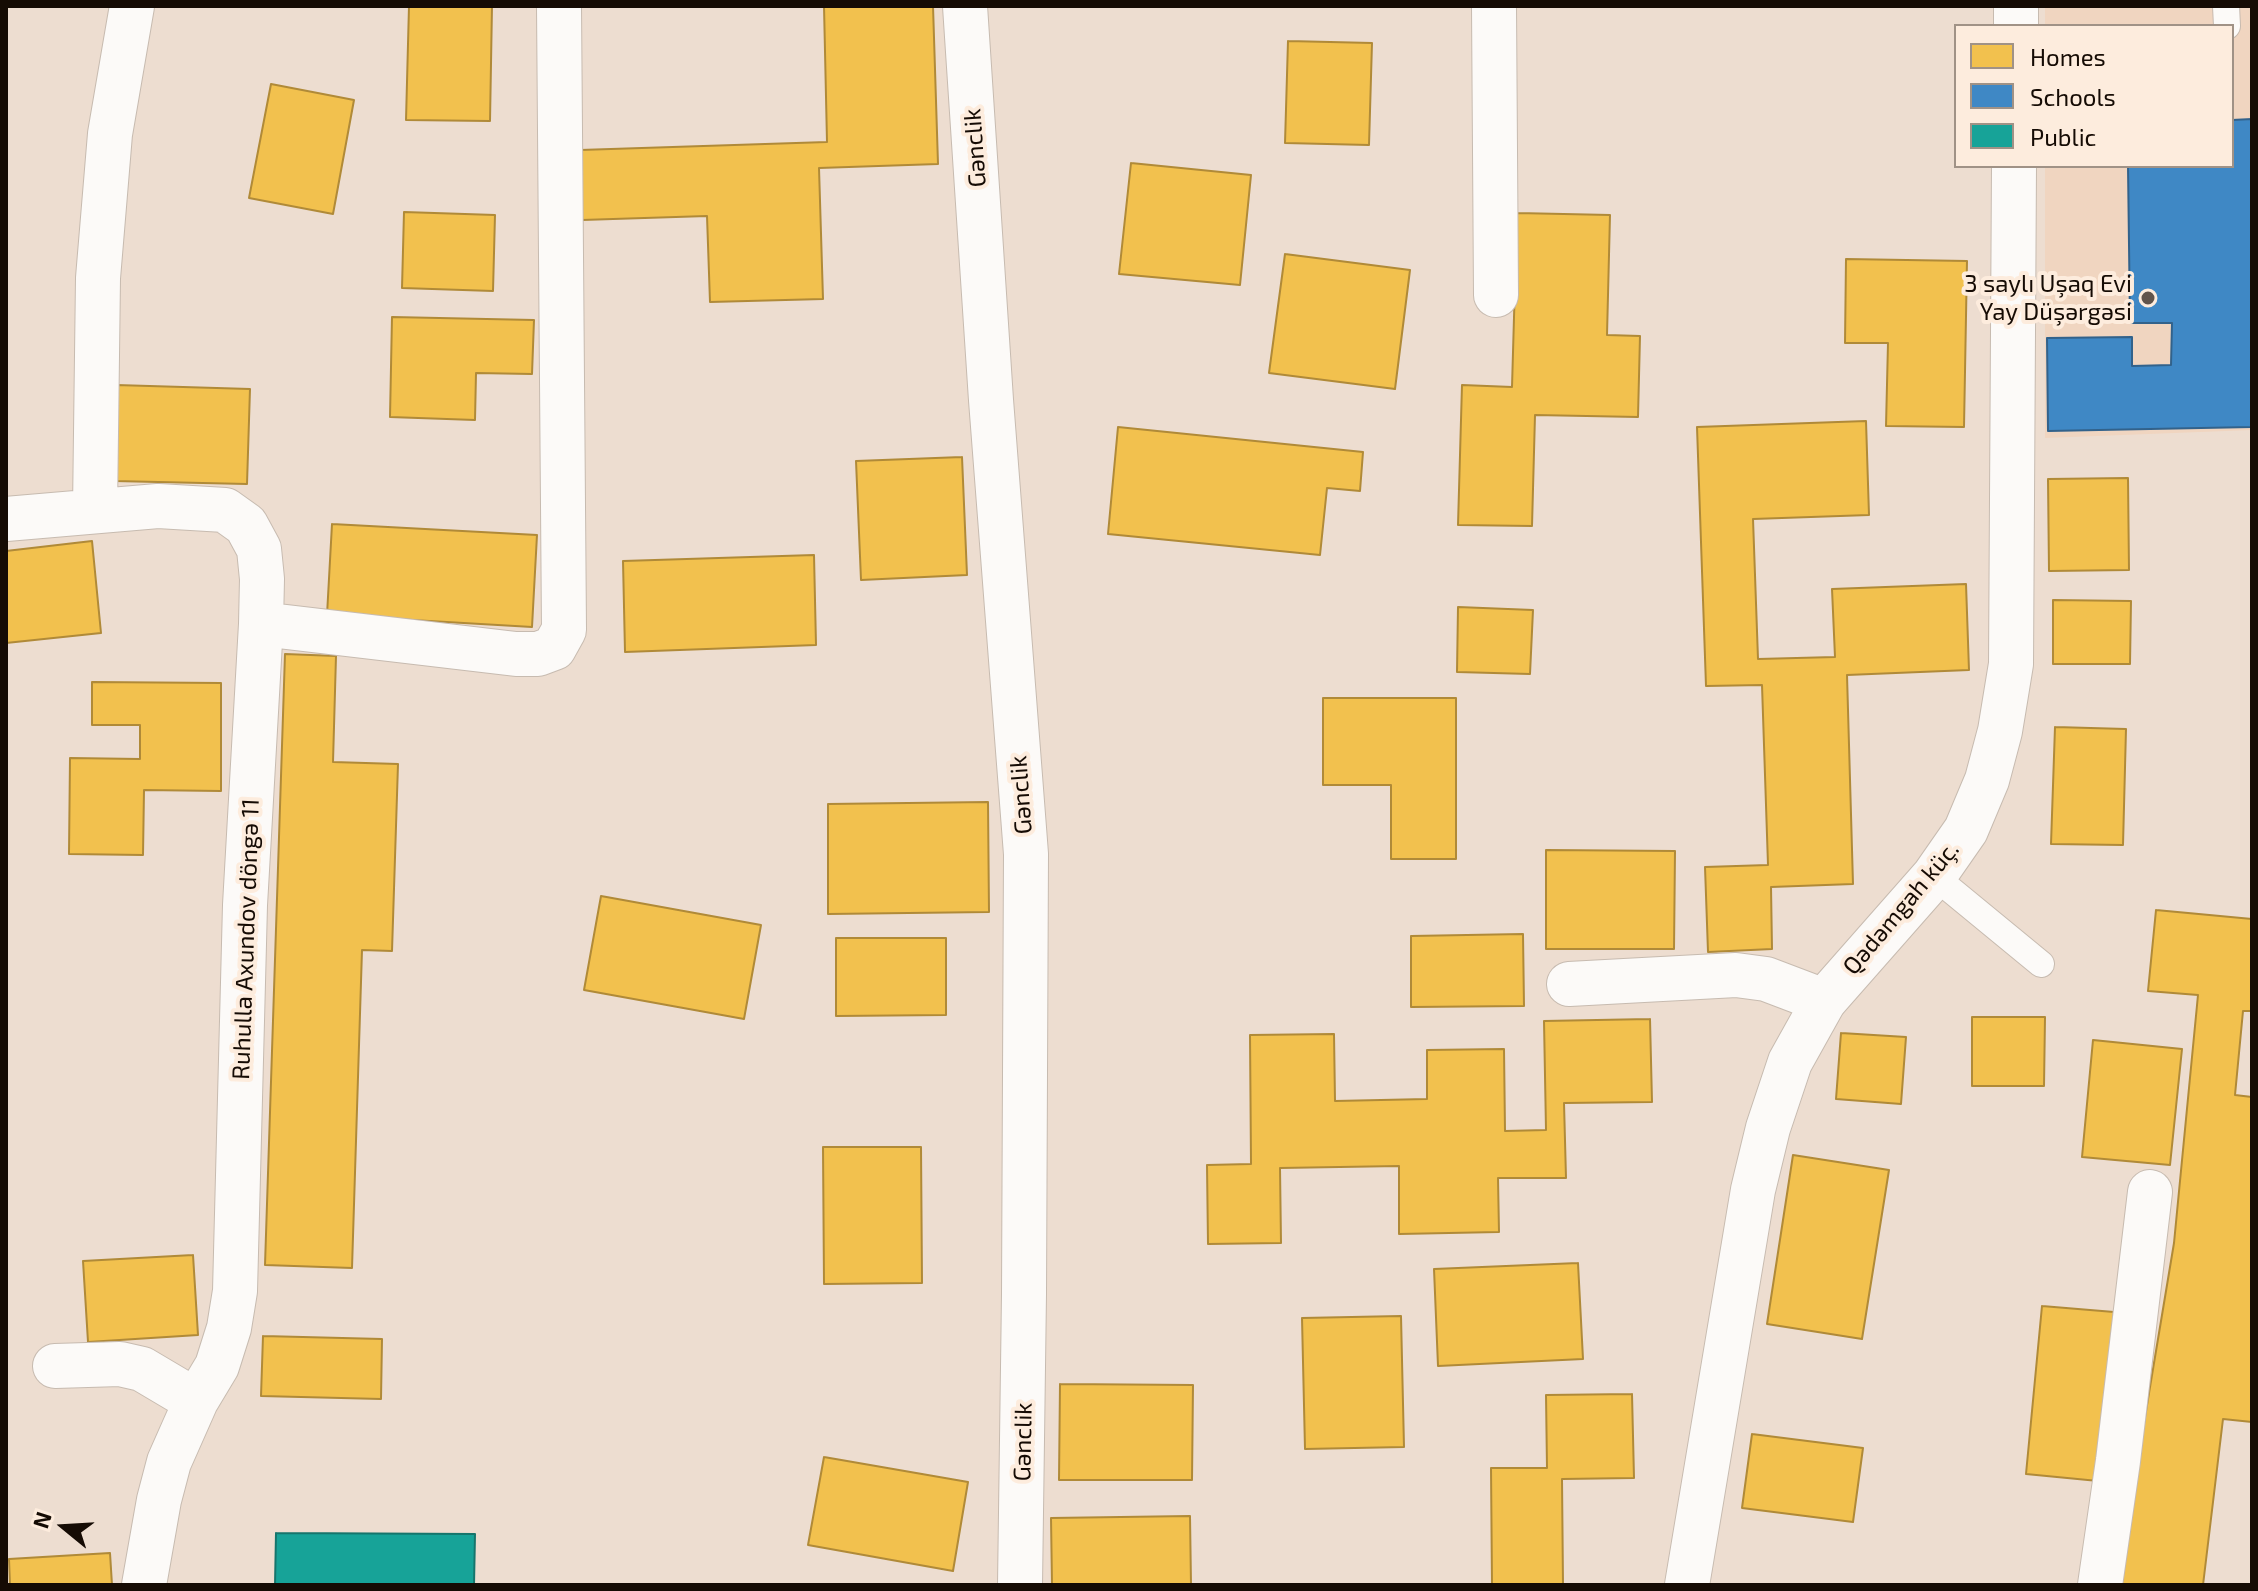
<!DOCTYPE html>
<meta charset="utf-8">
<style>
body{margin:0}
#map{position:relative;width:2258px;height:1591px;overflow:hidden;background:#edddd0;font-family:"Exo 2",sans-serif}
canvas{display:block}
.frame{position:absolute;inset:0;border:8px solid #150b04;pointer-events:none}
.legend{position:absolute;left:1954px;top:24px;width:280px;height:144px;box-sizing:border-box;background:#fdecdd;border:2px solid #a09286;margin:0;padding:10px 14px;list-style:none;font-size:24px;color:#150b04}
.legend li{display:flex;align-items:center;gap:16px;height:40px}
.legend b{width:40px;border:2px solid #a09286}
.north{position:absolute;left:24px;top:1487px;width:80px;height:80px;-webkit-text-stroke:6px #fdecdd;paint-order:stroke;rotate:288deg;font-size:22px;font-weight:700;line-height:32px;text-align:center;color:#150b04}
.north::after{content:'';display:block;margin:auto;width:28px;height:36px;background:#150b04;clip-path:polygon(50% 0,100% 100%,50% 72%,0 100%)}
</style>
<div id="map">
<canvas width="2258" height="1591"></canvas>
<div class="frame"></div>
<ul class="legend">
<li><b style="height:22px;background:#f2c14e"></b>Homes</li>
<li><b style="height:22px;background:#3f88c5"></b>Schools</li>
<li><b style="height:22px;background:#17a398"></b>Public</li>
</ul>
<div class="north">N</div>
</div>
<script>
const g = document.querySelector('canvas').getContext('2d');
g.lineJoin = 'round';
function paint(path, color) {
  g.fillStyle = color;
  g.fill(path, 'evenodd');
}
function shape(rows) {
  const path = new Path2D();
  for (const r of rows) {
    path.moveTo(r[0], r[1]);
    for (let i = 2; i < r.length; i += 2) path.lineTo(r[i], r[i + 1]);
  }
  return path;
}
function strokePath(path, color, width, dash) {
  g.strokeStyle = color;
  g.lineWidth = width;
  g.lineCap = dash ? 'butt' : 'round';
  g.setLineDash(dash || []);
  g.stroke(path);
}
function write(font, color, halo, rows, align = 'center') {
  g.font = font + ' "Exo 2",sans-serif';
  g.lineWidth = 8;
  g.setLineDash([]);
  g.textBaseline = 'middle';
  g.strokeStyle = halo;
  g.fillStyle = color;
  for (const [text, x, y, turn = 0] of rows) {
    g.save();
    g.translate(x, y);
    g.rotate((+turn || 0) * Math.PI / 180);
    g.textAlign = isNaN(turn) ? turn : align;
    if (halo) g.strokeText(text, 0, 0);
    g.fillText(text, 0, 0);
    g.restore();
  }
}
paint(shape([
 [2045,6,2252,6,2252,430,2045,438,2045,166,2232,166,2232,26,2045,26]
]), '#f0d5c0');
const homes = shape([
 [409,6,492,6,490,121,406,120,409,6],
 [824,6,933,6,938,164,819,168,823,299,710,302,707,216,582,220,580,150,827,142,824,6],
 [1288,41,1372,43,1369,145,1285,143,1288,41],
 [271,84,354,100,333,214,249,198,271,84],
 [1131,163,1251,175,1240,285,1119,274,1131,163],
 [404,212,495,215,493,291,402,288,404,212],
 [1517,213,1610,215,1607,335,1640,336,1638,417,1535,415,1532,526,1458,525,1462,385,1512,387,1517,213],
 [1285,254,1410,270,1395,389,1269,373,1285,254],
 [1846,259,1967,261,1964,427,1886,426,1888,343,1845,343,1846,259],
 [392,317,534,320,532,374,476,373,475,420,390,417,392,317],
 [116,385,250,389,247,484,114,481,116,385],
 [1866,421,1869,515,1753,519,1758,659,1835,657,1832,589,1966,584,1969,670,1847,675,1853,884,1771,887,1772,949,1708,952,1705,867,1768,865,1762,685,1706,686,1697,427,1866,421],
 [1118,427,1363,452,1360,491,1327,488,1320,555,1108,534,1118,427],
 [962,457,967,575,861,580,856,461,962,457],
 [2128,478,2129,570,2049,571,2048,479,2128,478],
 [332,524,537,535,532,627,327,615,332,524],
 [92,541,101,633,6,643,6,551,92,541],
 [814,555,816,645,625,652,623,561,814,555],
 [2053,600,2131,601,2130,664,2053,664,2053,600],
 [1458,607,1533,610,1530,674,1457,672,1458,607],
 [285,654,336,656,333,762,398,764,392,951,362,950,352,1268,265,1265,285,654],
 [92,682,221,683,221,791,144,790,143,855,69,854,70,758,140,759,140,725,92,725,92,682],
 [1323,698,1456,698,1456,859,1391,859,1391,785,1323,785,1323,698],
 [2055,727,2126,729,2123,845,2051,844,2055,727],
 [988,802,989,912,828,914,828,804,988,802],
 [1546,850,1675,851,1674,949,1546,949,1546,850],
 [601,896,761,925,744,1019,584,990,601,896],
 [2156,910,2252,919,2252,1011,2243,1011,2235,1095,2252,1097,2252,1422,2223,1419,2203,1585,2117,1585,2174,1243,2198,995,2148,991,2156,910],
 [1523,934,1524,1006,1411,1007,1411,936,1523,934],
 [836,938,946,938,946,1015,836,1016,836,938],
 [1972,1017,2045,1017,2044,1086,1972,1086,1972,1017],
 [1650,1019,1652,1102,1564,1103,1566,1178,1498,1178,1499,1232,1399,1234,1399,1166,1280,1168,1281,1243,1208,1244,1207,1165,1251,1164,1250,1035,1334,1034,1335,1101,1427,1099,1427,1050,1504,1049,1505,1131,1546,1130,1544,1021,1650,1019],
 [1841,1033,1906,1037,1901,1104,1836,1099,1841,1033],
 [2093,1040,2182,1049,2170,1165,2082,1157,2093,1040],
 [823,1147,921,1147,922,1283,824,1284,823,1147],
 [1793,1155,1889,1170,1862,1339,1767,1324,1793,1155],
 [193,1255,198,1335,88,1342,83,1261,193,1255],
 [1578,1263,1583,1359,1438,1366,1434,1269,1578,1263],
 [2042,1306,2114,1312,2098,1481,2026,1474,2042,1306],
 [1401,1316,1404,1447,1305,1449,1302,1318,1401,1316],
 [263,1336,382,1339,381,1399,261,1396,263,1336],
 [1060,1384,1193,1385,1192,1480,1059,1480,1060,1384],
 [1632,1394,1634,1478,1562,1479,1563,1585,1492,1585,1491,1468,1547,1468,1546,1395,1632,1394],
 [1752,1434,1863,1448,1853,1522,1742,1508,1752,1434],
 [824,1457,968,1482,953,1571,808,1545,824,1457],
 [1190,1516,1191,1585,1052,1585,1051,1518,1190,1516],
 [110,1553,112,1585,10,1585,9,1559,110,1553]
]);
paint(homes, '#f2c14e');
strokePath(homes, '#b08a38', 2);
const schools = shape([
 [2252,119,2252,427,2048,431,2047,338,2132,337,2132,366,2171,365,2172,323,2130,323,2128,166,2232,166,2232,120,2252,119]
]);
paint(schools, '#3f88c5');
strokePath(schools, '#32628b', 2);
const public = shape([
 [276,1533,475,1534,474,1585,275,1585,276,1533]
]);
paint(public, '#17a398');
strokePath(public, '#16756c', 2);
const service = shape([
 [2226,6,2227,26],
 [1934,876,2041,964]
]);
const minor = shape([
 [965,6,991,400,1026,854,1024,1294,1020,1585],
 [1494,6,1496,295],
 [95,510,98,278,110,134,132,6],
 [6,519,158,506,225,510,246,525,259,549,262,579,261,624,245,905,235,1291,229,1328,217,1366,196,1401,169,1462,159,1500,144,1585],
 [261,624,516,654,538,654,554,648,564,630,559,6],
 [1569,984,1736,975,1766,979,1824,1001],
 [55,1366,120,1364,142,1369,196,1401],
 [2100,1585,2118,1461,2150,1192]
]);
const tertiary = shape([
 [2016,26,2016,6],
 [1687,1585,1753,1190,1768,1128,1790,1062,1824,1001,1934,876,1966,830,1987,780,2000,731,2011,664,2014,166]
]);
strokePath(service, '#c7bbb0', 28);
strokePath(minor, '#c7bbb0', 46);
strokePath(tertiary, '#c7bbb0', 46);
strokePath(service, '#fcfaf8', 26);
strokePath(minor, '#fcfaf8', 44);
strokePath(tertiary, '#fcfaf8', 44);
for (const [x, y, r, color] of [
 [2148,298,8,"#61544b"]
]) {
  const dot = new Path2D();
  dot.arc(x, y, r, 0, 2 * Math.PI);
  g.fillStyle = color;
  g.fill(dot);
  strokePath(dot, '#fdecdd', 3);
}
write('24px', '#150b04', '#fdecdd', [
 ["Gənclik",975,148,-94],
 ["Gənclik",1021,795,-94],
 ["Qədəmgah küç.",1901,908,-50],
 ["Ruhulla Axundov döngə 11",246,939,-88],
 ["Gənclik",1023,1442,-89]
]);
write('24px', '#150b04', '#fdecdd', [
 ["3 saylı Uşaq Evi",2132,284],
 ["Yay Düşərgəsi",2132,312]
], 'right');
</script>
